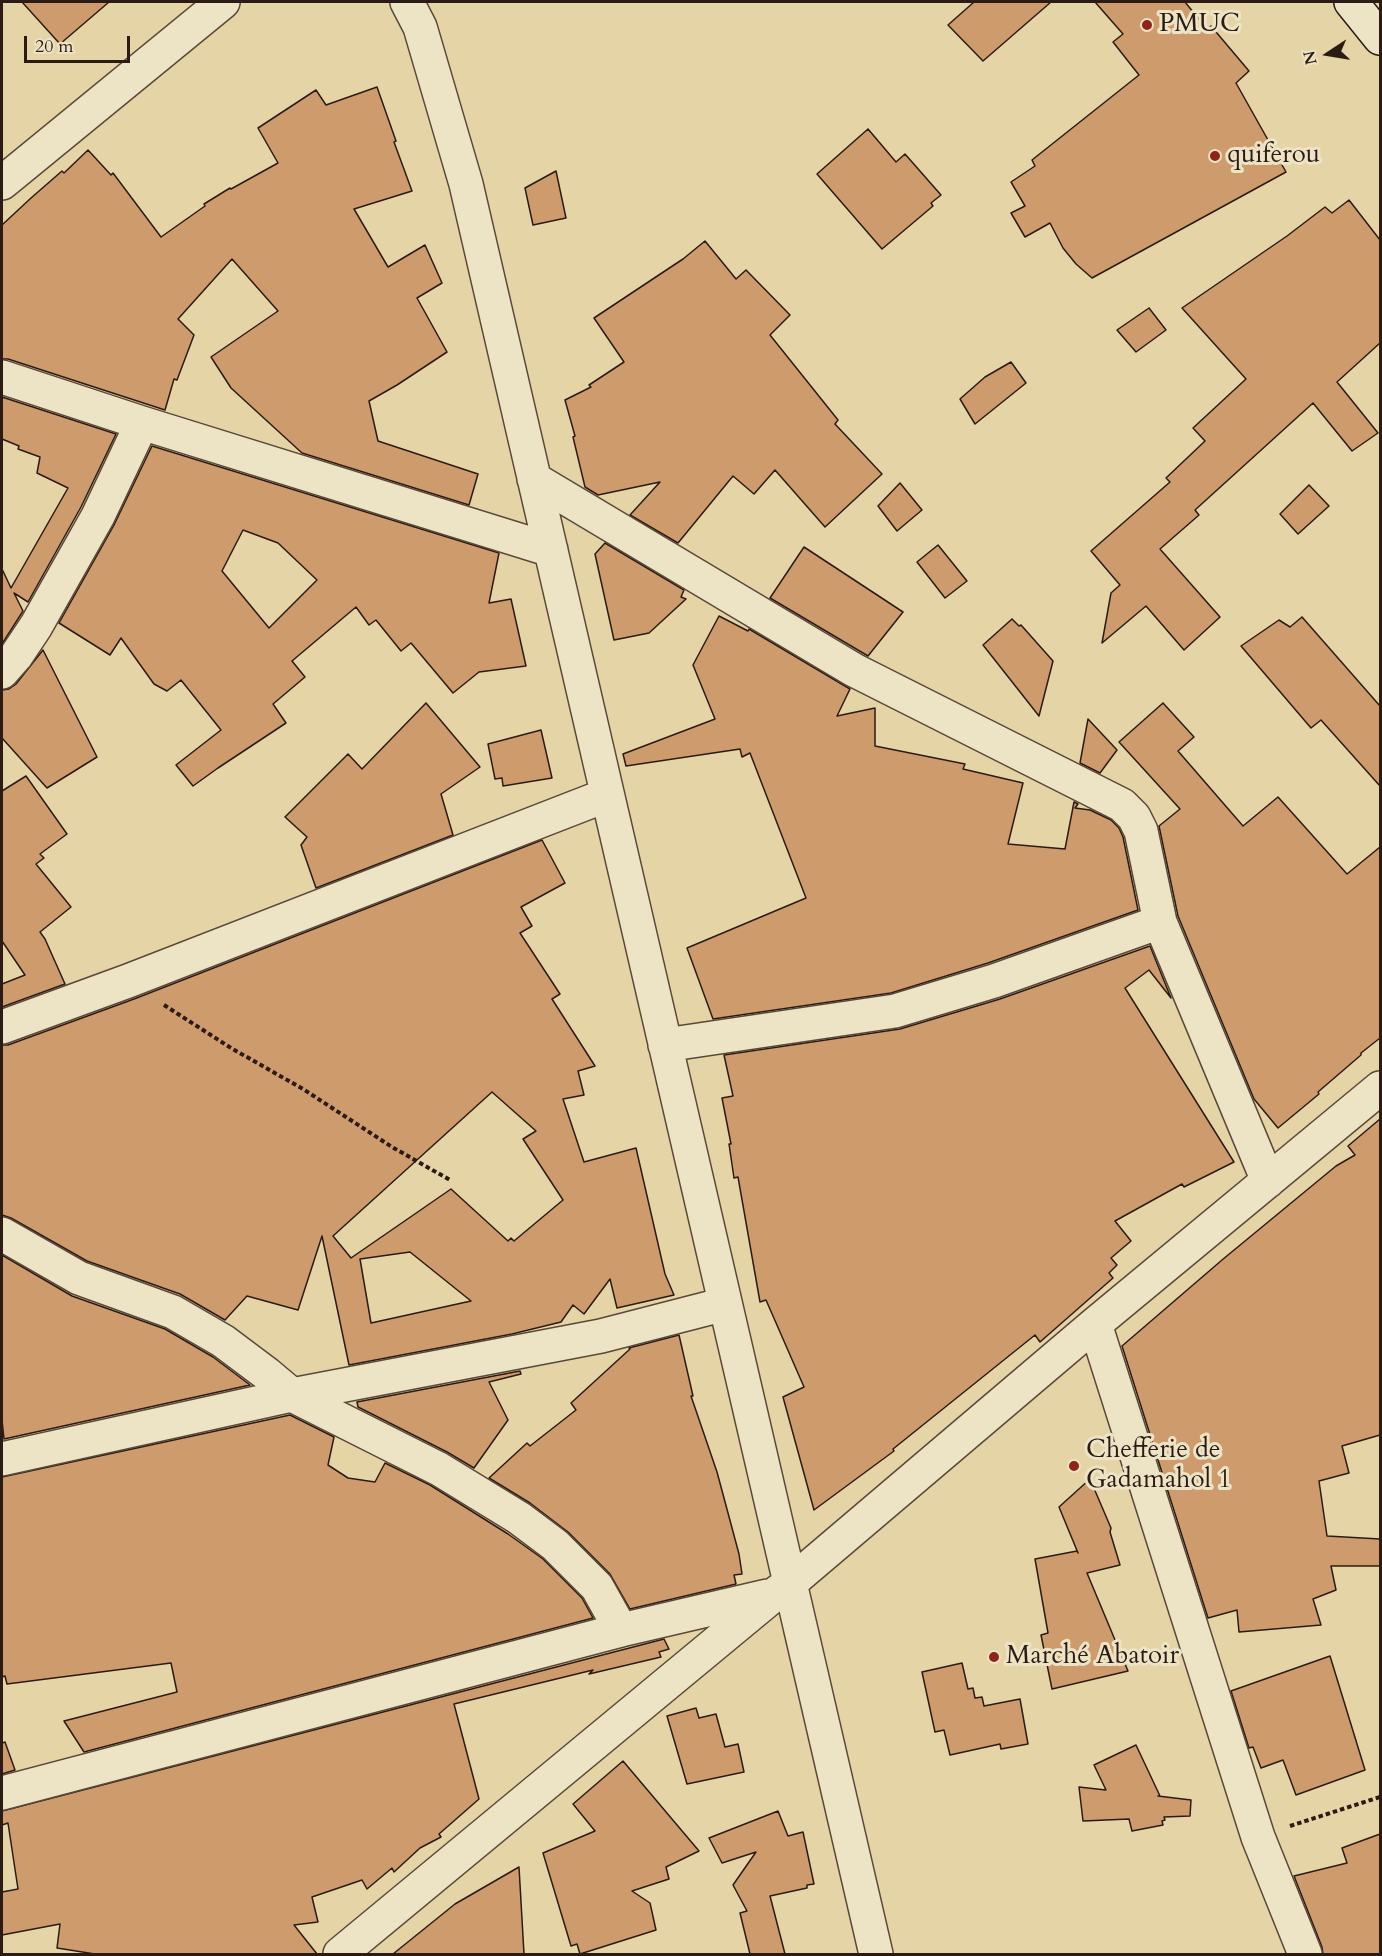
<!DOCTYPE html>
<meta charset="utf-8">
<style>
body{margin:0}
#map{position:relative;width:1382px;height:1956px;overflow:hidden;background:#e4d4a6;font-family:Cardo,serif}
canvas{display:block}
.frame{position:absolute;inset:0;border:3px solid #2c1b15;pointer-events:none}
.north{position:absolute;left:1298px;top:24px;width:60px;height:60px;-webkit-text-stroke:4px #ede3c5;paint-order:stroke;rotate:258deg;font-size:16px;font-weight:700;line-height:24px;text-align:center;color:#2c1b15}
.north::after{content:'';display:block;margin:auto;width:21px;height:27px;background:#2c1b15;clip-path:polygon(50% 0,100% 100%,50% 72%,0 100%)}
.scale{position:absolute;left:24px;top:36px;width:106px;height:27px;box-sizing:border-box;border:3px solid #2c1b15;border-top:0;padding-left:8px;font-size:18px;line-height:21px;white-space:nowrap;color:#2c1b15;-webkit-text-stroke:4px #ede3c5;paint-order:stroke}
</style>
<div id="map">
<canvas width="1382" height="1956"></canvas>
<div class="frame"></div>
<div class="north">N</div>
<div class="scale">20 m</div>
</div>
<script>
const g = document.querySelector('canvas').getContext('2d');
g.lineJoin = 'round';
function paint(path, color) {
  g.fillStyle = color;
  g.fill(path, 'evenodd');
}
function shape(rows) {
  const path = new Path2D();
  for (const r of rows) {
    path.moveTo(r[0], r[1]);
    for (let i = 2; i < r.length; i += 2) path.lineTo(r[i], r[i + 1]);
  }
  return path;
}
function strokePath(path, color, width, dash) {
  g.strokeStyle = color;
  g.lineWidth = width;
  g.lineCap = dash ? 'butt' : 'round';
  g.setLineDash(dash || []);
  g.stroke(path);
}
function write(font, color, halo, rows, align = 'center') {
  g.font = font + ' Cardo,serif';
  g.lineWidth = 6;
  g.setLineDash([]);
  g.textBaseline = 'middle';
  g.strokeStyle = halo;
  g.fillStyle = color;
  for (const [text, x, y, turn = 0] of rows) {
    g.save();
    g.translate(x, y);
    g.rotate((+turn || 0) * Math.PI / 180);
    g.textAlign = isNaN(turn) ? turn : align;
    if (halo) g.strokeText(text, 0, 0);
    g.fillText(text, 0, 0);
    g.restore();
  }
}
const building = shape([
 [22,2,109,2,60,44,22,2],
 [974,2,1051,2,983,61,948,25,974,2],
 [1095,2,1185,2,1207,29,1211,26,1249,71,1236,83,1286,172,1092,278,1076,264,1063,248,1050,223,1025,237,1011,213,1025,206,1011,182,1035,166,1032,160,1139,75,1113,42,1123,34,1095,2],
 [377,87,396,141,394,142,412,191,354,209,388,267,425,245,442,283,417,298,447,352,397,385,369,401,378,441,478,474,469,505,302,453,231,388,211,357,278,311,232,259,178,319,194,335,177,380,174,379,165,410,8,359,2,359,2,225,31,198,62,171,64,173,88,150,111,175,113,173,161,237,205,206,204,204,230,188,231,189,278,163,258,128,316,90,326,105,377,87],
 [868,129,896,162,905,154,941,195,931,203,933,206,882,249,817,174,868,129],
 [556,171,566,218,533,225,525,188,556,171],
 [1349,200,1380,240,1380,343,1337,382,1378,433,1352,451,1313,403,1195,510,1199,515,1160,549,1220,617,1184,650,1146,606,1102,643,1111,593,1120,585,1091,551,1170,482,1166,478,1205,441,1193,428,1246,379,1182,308,1287,236,1325,207,1332,213,1349,200],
 [705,241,736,279,746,270,790,315,770,335,838,420,835,424,882,474,825,527,775,470,754,494,733,476,678,543,630,515,660,482,598,495,585,487,573,437,575,436,565,400,591,387,589,385,624,362,594,318,683,259,705,241],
 [1149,308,1166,330,1136,352,1117,330,1149,308],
 [1011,362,1026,383,975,424,960,399,985,377,1011,362],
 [2,397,116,434,81,507,28,602,14,593,23,611,2,644,2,569,11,588,68,488,37,473,40,457,18,449,19,446,2,439,2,397],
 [152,446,499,553,489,603,511,599,526,666,479,672,453,693,411,643,401,651,376,620,369,625,356,607,292,661,305,677,273,704,286,723,218,768,193,786,176,765,221,730,181,680,167,691,154,684,121,638,110,655,59,623,114,525,152,446],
 [243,530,278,543,317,580,269,628,222,571,243,530],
 [900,483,922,510,897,531,878,506,900,483],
 [1309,485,1329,506,1298,534,1280,514,1309,485],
 [605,543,684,590,681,597,686,599,649,633,614,640,595,554,605,543],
 [938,545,967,581,945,598,917,562,938,545],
 [804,547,903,612,868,656,770,598,804,547],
 [719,616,748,631,749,629,850,689,837,716,875,708,875,746,965,764,963,769,1023,783,1008,844,1065,849,1074,802,1078,804,1075,808,1090,810,1111,820,1119,828,1123,837,1138,910,988,963,891,993,713,1019,687,948,806,898,750,753,742,757,740,749,626,766,623,754,715,719,693,665,719,616],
 [1302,617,1380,706,1380,786,1321,720,1311,728,1241,646,1279,620,1290,627,1302,617],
 [1012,619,1019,626,1021,625,1053,661,1039,716,983,645,1012,619],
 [43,650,97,757,47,788,2,738,2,690,9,689,16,684,43,650],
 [426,703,480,767,441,794,453,835,316,888,301,845,307,837,285,817,348,754,362,769,426,703],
 [1163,703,1194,737,1178,751,1243,826,1278,797,1347,874,1380,847,1380,1038,1361,1053,1361,1055,1318,1092,1319,1094,1278,1128,1254,1099,1178,916,1159,826,1180,809,1119,742,1163,703],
 [1088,719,1117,750,1100,773,1080,763,1088,719],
 [541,730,552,778,503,786,502,778,495,779,488,744,541,730],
 [26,776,67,834,40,854,44,858,36,864,71,907,40,932,45,939,65,984,2,1007,2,984,25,975,2,941,2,791,26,776],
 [542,840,565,883,521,907,532,926,520,933,560,994,552,999,595,1066,578,1071,584,1095,563,1099,584,1162,636,1148,665,1274,674,1295,617,1308,610,1279,584,1314,573,1305,561,1322,512,1334,349,1365,322,1236,298,1310,247,1296,225,1320,180,1294,87,1261,11,1218,2,1215,2,1045,8,1045,134,999,542,840],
 [492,1092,536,1131,523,1139,563,1200,514,1241,511,1238,508,1241,451,1189,351,1258,333,1236,492,1092],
 [410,1252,471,1301,371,1323,360,1259,410,1252],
 [1150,946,1171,998,1149,970,1125,988,1234,1162,1184,1187,1182,1184,1115,1221,1131,1241,1111,1258,1117,1265,1109,1273,1113,1278,1040,1342,1035,1335,893,1449,894,1451,814,1510,783,1397,804,1387,766,1300,760,1302,738,1177,734,1178,729,1144,731,1144,722,1098,733,1096,724,1055,900,1029,1000,999,1150,946],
 [1380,1119,1380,1435,1342,1446,1349,1473,1319,1481,1327,1536,1380,1539,1380,1566,1331,1566,1336,1590,1313,1599,1321,1625,1239,1632,1237,1610,1208,1618,1122,1346,1222,1260,1336,1166,1355,1155,1348,1146,1380,1119],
 [2,1255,72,1296,165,1329,213,1357,250,1385,4,1439,2,1420,2,1255],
 [679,1335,693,1396,691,1396,717,1472,739,1554,742,1574,734,1575,736,1584,630,1609,610,1574,568,1532,530,1503,489,1478,527,1443,530,1446,576,1410,571,1403,630,1349,629,1348,679,1335],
 [520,1371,521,1374,489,1382,508,1420,474,1468,447,1452,358,1407,357,1402,520,1371],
 [290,1415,334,1437,328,1465,348,1478,375,1482,385,1463,430,1485,508,1534,543,1559,582,1598,593,1618,84,1752,64,1721,177,1692,171,1663,7,1684,5,1676,2,1677,2,1477,290,1415],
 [1090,1479,1111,1528,1110,1532,1120,1565,1087,1573,1128,1671,1052,1689,1041,1635,1048,1633,1035,1559,1077,1551,1078,1553,1059,1507,1090,1479],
 [664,1639,669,1649,659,1652,661,1657,589,1674,593,1670,454,1704,479,1799,439,1834,441,1837,420,1848,394,1872,392,1868,367,1889,362,1880,312,1897,318,1922,294,1925,317,1954,95,1954,57,1948,60,1924,2,1935,2,1892,18,1889,8,1823,2,1825,2,1811,664,1639],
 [1330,1656,1365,1770,1296,1795,1283,1760,1261,1768,1253,1747,1249,1748,1231,1691,1330,1656],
 [962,1663,968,1689,973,1688,975,1698,982,1697,984,1706,1020,1699,1028,1744,1001,1749,1000,1744,950,1755,944,1730,935,1732,922,1672,962,1663],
 [696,1708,699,1718,716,1714,725,1747,738,1744,744,1772,687,1784,667,1716,696,1708],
 [5,1742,15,1770,2,1774,2,1743,5,1742],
 [1136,1745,1160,1796,1158,1796,1191,1800,1190,1816,1164,1817,1165,1820,1162,1821,1163,1825,1132,1831,1129,1819,1083,1821,1079,1787,1106,1790,1094,1765,1136,1745],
 [623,1761,699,1851,666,1867,669,1879,632,1891,650,1903,656,1930,580,1954,577,1944,571,1946,543,1853,595,1831,573,1804,623,1761],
 [778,1811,788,1836,803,1832,814,1884,807,1885,807,1888,770,1896,785,1954,750,1954,740,1913,747,1911,733,1885,756,1852,722,1863,709,1838,778,1811],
 [1380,1834,1380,1954,1323,1954,1322,1947,1294,1876,1347,1863,1342,1848,1380,1834],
 [519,1867,524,1954,393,1954,455,1904,519,1867]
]);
paint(building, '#ce9b6c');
strokePath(building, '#2c1b15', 1.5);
const street = shape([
 [407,2,420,27,466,184,876,1954],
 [2,183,223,2],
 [2,377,142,423,551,550],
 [534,479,854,670,1122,805,1134,817,1141,831,1160,922,1268,1181],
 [2,672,16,656,36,626,98,516,142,423],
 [2,1027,128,981,607,795],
 [665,1045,895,1011,994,981,1160,922],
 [2,1234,79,1278,173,1312,223,1341,267,1374,292,1395,439,1469,519,1518,555,1545,597,1587,621,1630],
 [1095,1324,1258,1837,1305,1954],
 [2,1459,292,1395,601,1336,725,1304],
 [2,1793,621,1630,767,1596],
 [340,1954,775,1594,789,1584,1095,1324,1380,1088]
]);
const secondary = shape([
 [1351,2,1380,38]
]);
strokePath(street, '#5a4939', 36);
strokePath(secondary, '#2c1b15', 36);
strokePath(shape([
 [164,1005,231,1048,303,1089,392,1147,450,1180],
 [1290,1826,1380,1797]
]), '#2c1b15', 4, [4.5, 3]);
strokePath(street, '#ede3c5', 33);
strokePath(secondary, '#ede3c5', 33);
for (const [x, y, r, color] of [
 [1147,25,6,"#8f2418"],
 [1215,156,6,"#8f2418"],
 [1074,1466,6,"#8f2418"],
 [994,1657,6,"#8f2418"]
]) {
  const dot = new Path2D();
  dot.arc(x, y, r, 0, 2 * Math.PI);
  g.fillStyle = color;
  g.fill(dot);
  strokePath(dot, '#ede3c5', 2);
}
write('26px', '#2c1b15', '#ede3c5', [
 ["PMUC",1159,25],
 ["quiferou",1227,156],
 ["Chefferie de",1086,1451],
 ["Gadamahol 1",1086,1481],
 ["Marché Abatoir",1006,1657]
], 'left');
</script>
